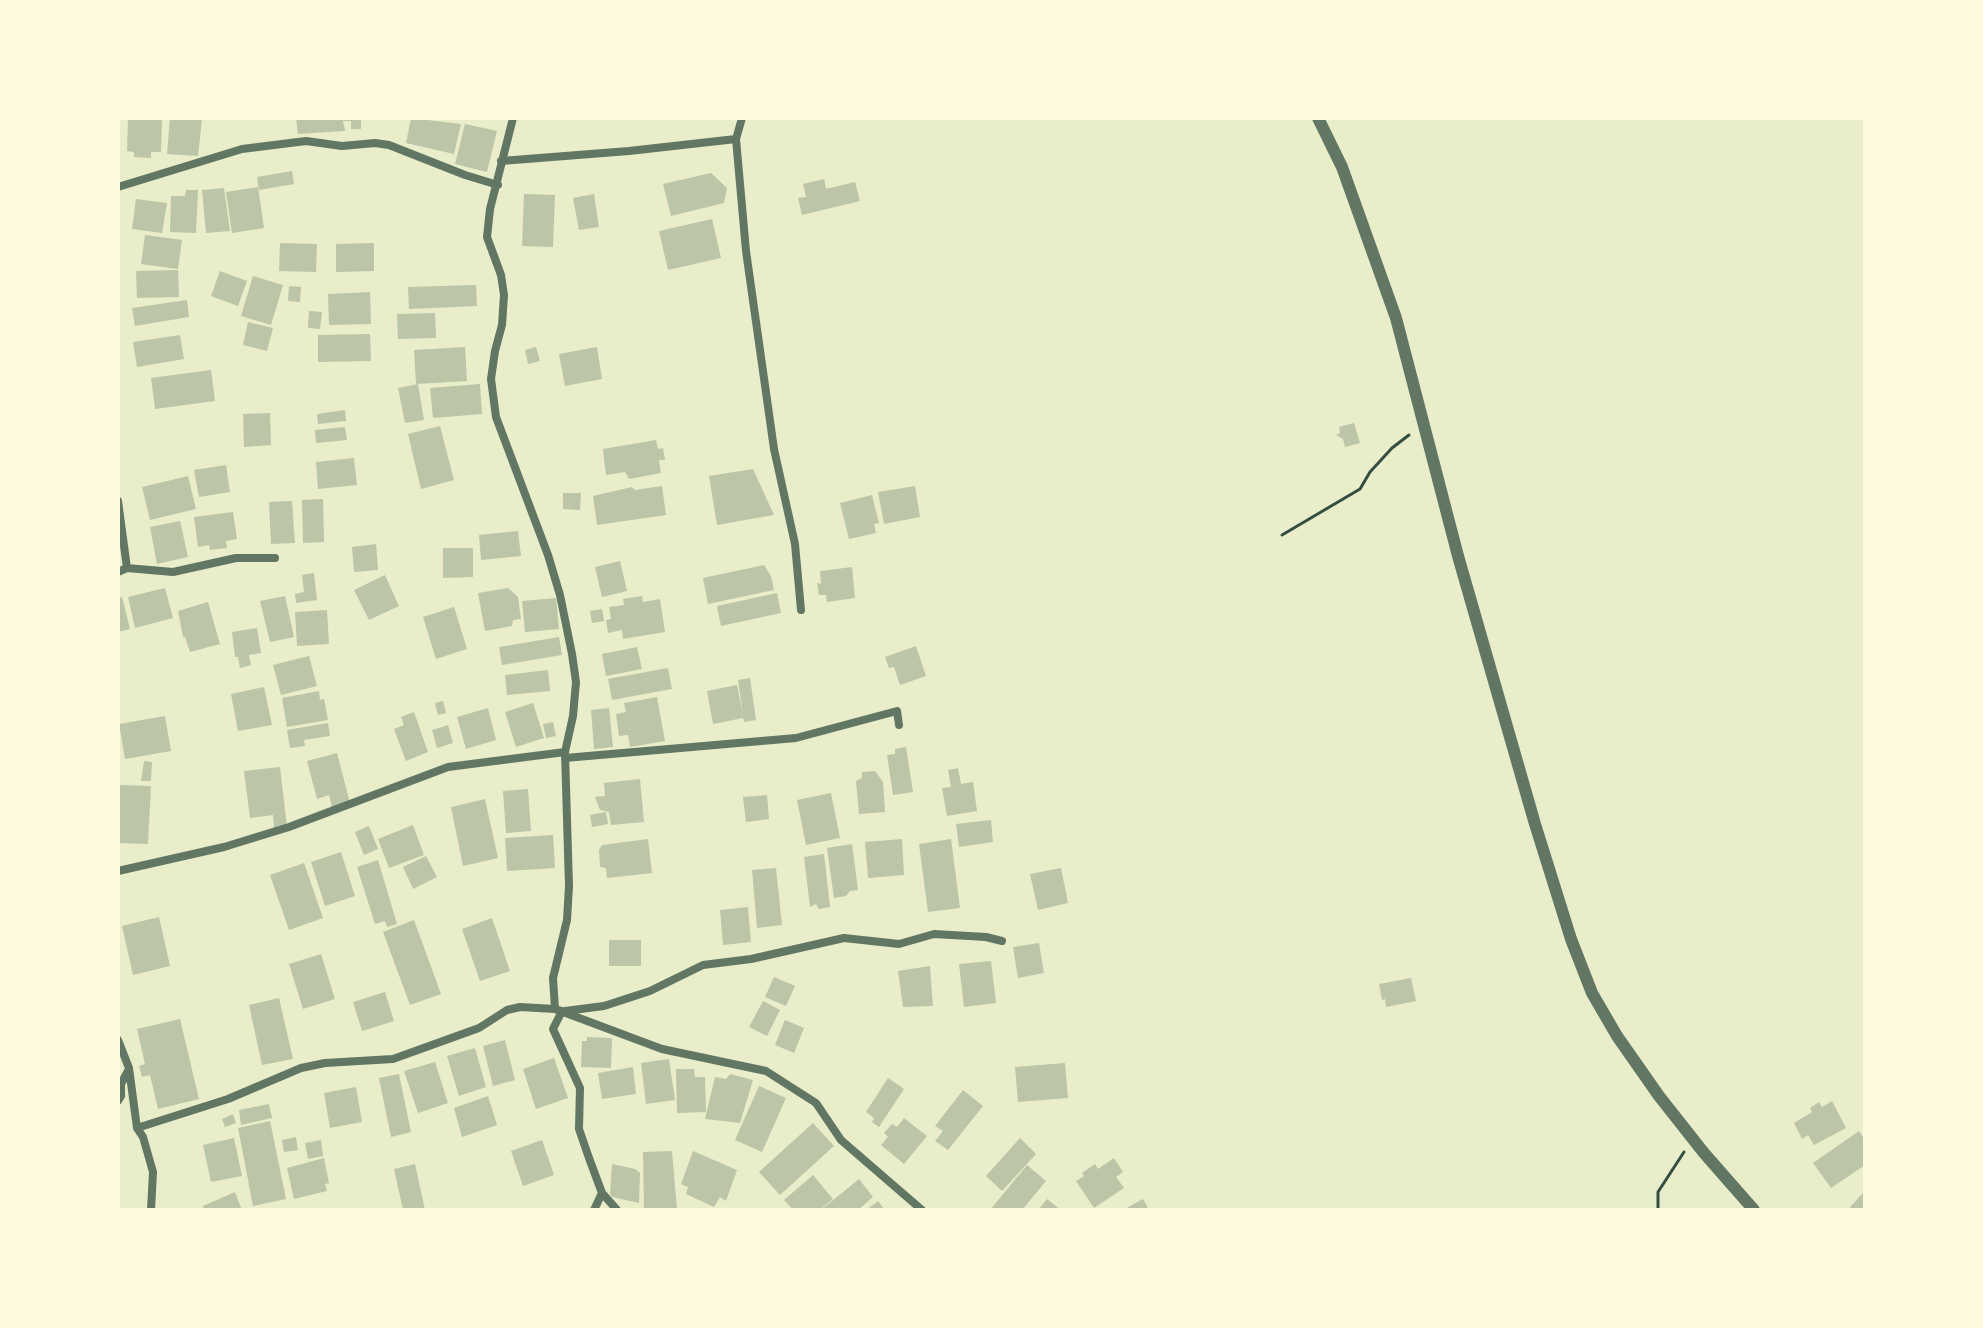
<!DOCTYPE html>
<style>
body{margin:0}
#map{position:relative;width:1983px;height:1328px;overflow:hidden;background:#e9edc9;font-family:"Varela Round",sans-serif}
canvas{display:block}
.frame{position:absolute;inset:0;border:120px solid #fefae0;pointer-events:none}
</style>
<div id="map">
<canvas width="1983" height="1328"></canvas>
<div class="frame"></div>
</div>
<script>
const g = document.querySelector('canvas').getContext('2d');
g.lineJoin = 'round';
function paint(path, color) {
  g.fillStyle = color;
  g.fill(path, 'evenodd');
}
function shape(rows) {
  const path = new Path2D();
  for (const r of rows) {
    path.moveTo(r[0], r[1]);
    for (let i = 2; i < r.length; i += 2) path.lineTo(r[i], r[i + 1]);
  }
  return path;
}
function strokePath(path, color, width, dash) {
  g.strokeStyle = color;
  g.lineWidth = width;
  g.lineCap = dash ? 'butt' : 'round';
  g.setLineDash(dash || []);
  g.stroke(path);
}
paint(shape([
 [128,118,162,118,161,152,151,152,151,158,134,157,134,152,127,151],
 [170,118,202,119,198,156,167,154],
 [296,118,361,118,361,129,351,129,351,121,343,121,345,131,298,134],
 [411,118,461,124,454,154,406,143],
 [465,124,497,131,487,172,455,164],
 [292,171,294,184,259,190,257,177],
 [711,173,727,188,724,203,671,216,663,184],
 [824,179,826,189,855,182,860,201,802,215,798,198,806,197,803,184],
 [258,187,264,228,232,233,226,192],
 [224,188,230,231,206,233,202,190],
 [186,190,198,190,196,233,170,232,171,196,185,196],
 [524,194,555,195,553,247,522,246],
 [594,194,599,227,579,230,573,198],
 [136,199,167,203,162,233,132,229],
 [712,219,721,258,668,270,659,231],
 [145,235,182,240,178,269,141,264],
 [280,243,317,244,316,272,279,271],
 [374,243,374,271,336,272,336,244],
 [178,270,179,297,137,298,136,271],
 [220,271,247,281,238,306,211,296],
 [253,276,283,285,271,325,241,316],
 [476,285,477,306,409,309,408,287],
 [289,286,301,287,300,302,288,301],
 [370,292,371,324,329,325,328,294],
 [187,300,189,317,135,326,132,308],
 [309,311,322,312,320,329,308,328],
 [435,313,436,338,398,339,397,314],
 [248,322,273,328,267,351,243,345],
 [370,334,371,361,318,362,318,335],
 [180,335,184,359,137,367,133,342],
 [465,347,467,381,416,384,414,350],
 [536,347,540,361,528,364,525,350],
 [597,347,602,379,565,386,559,354],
 [211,370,215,401,155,409,151,378],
 [418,384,424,420,405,423,398,388],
 [480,384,482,414,433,418,430,388],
 [345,410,346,421,318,424,317,414],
 [270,413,271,445,244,447,243,414],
 [1354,423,1360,443,1345,447,1343,439,1336,435,1340,433,1339,427],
 [440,426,454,480,421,489,408,434],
 [345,427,347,440,316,443,315,430],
 [656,440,658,449,663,448,665,460,659,460,661,473,629,479,625,472,606,475,603,449],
 [354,458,357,485,318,489,316,462],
 [226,465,230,492,199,497,194,470],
 [753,469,774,515,717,525,709,476],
 [188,476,196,509,150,520,142,487],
 [662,486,666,515,597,525,593,496,632,487,635,490],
 [915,486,920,517,884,524,878,492],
 [563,493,581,493,580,510,563,509],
 [872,495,879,523,874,524,876,533,849,539,840,503],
 [323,499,324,542,303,543,302,500],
 [292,501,295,543,271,544,269,502],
 [233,512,237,539,226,541,227,548,210,550,209,545,198,547,194,517],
 [180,521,188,557,157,564,150,527],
 [518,531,521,556,481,560,479,535],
 [376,544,378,570,354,572,352,547],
 [443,548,473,548,473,577,443,578],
 [620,561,627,591,602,597,595,567],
 [764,565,771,576,774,590,708,604,703,578],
 [852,567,855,598,827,602,826,595,819,595,817,583,821,584,820,571],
 [314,573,317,600,296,603,295,594,304,592,302,575],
 [385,575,399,606,369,620,354,590],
 [165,588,173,618,135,628,128,597],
 [508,588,518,597,521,619,513,620,512,626,485,631,478,593],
 [777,593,781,613,721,626,717,606],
 [285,596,294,637,270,642,260,601],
 [642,596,643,602,660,599,665,632,623,639,622,630,608,633,606,620,611,619,609,607,624,605,623,599],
 [122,597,130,629,118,632,118,598],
 [556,598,559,629,525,632,522,601],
 [208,602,220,644,190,652,185,637,183,637,178,611],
 [454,607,467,649,436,659,423,617],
 [602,609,604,621,592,623,590,611],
 [327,610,329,644,297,646,295,612],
 [257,628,261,653,249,655,251,665,240,668,238,657,235,657,232,632],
 [559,637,562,655,502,665,499,647],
 [916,646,926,676,900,685,894,667,889,668,885,657],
 [637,647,642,669,606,676,602,654],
 [309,656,317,686,281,695,273,665],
 [668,668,672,689,612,700,608,679],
 [548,670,550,691,507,695,505,675],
 [750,678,756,720,744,722,743,718,713,724,707,691,737,685,743,715,738,680],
 [264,687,272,725,238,731,231,694],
 [319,691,320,700,324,699,328,720,287,727,282,698],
 [657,697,665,741,630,747,628,735,619,736,616,714,626,712,624,703],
 [443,701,446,713,438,715,435,703],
 [533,703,544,738,516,747,505,712],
 [488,708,496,740,466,749,457,717],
 [609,708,613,747,594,749,591,710],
 [414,712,428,752,406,761,394,729,404,725,401,717],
 [165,716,171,751,125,759,119,724],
 [553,722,556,736,546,738,543,724],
 [328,723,330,736,304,740,305,746,290,748,287,730],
 [448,725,453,743,437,748,432,730],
 [906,747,913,792,893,795,887,755,895,754,895,749],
 [337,753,350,803,332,807,329,795,317,799,307,761],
 [144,761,152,762,151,781,141,781],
 [280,767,287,827,274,828,273,815,250,818,244,771],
 [958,768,961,784,973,782,977,811,947,816,942,788,951,787,948,770],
 [875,771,883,782,885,812,859,814,856,781,862,778,862,772],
 [640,779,644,822,611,825,609,812,600,810,595,797,605,796,604,783],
 [120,785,151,786,148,844,118,843],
 [528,789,531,831,506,833,503,791],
 [831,793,840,838,806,845,797,800],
 [767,795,769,819,746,822,743,797],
 [485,799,498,858,463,866,451,807],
 [606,812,608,824,592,827,590,815],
 [991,820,993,842,959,847,956,824],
 [413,825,424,855,389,868,378,839],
 [369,826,378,849,364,855,355,832],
 [553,835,555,868,507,871,505,838],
 [648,839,652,873,607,878,606,868,600,867,599,850,602,845],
 [902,839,904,875,868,878,865,842],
 [951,839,960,908,928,912,919,844],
 [852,844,858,890,850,891,846,896,834,898,827,848],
 [341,852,355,896,325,906,311,862],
 [824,854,830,907,819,909,816,904,810,907,804,857],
 [426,856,437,877,413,889,403,867],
 [378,860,397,924,387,927,385,921,375,924,357,867],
 [304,863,323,918,289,930,270,875],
 [776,868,782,925,757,928,752,870],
 [1061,868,1068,903,1038,910,1030,874],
 [748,907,751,942,723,945,720,910],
 [159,917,170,966,133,975,122,926],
 [492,918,510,971,480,981,462,929],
 [414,920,441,994,410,1005,383,932],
 [609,940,641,940,641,966,609,966],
 [1039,943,1044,973,1018,978,1013,947],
 [321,954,335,999,303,1009,289,964],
 [991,961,996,1003,964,1007,959,964],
 [930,966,933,1006,903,1007,898,971],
 [774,977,795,986,786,1006,765,997],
 [1411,978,1416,1001,1386,1007,1385,999,1382,1000,1379,984],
 [385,992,394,1021,362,1031,353,1002],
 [279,998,293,1059,262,1065,249,1005],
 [763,1001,780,1010,767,1036,749,1027],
 [180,1019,199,1099,158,1109,150,1075,142,1077,139,1066,145,1064,137,1029],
 [785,1020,804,1028,794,1053,775,1045],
 [587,1037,612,1038,611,1068,581,1067,582,1041,587,1041],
 [505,1040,515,1080,493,1086,483,1046],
 [475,1048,486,1087,459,1096,447,1056],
 [554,1058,568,1098,536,1109,523,1069],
 [669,1059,675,1100,646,1104,641,1063],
 [435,1062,448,1103,418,1113,404,1071],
 [1065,1063,1068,1098,1018,1102,1015,1067],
 [633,1067,636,1094,602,1099,598,1073],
 [676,1069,694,1069,695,1077,705,1077,706,1112,677,1113],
 [399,1074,411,1132,391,1137,379,1078],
 [730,1074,753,1080,740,1123,705,1119,715,1077,726,1079],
 [888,1078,904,1089,879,1127,872,1122,874,1118,866,1112],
 [759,1086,786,1098,762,1152,735,1140],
 [356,1087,362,1122,330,1128,324,1093],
 [963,1090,983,1106,948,1150,935,1141,943,1131,935,1126],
 [488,1096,497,1125,462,1137,454,1108],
 [1832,1101,1846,1128,1814,1145,1808,1135,1802,1139,1794,1123,1812,1112,1810,1108,1819,1102,1822,1107],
 [269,1104,272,1118,241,1125,239,1110],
 [233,1114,236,1123,225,1127,222,1119],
 [904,1118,927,1136,904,1164,881,1145,888,1137,884,1133,892,1124,897,1127],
 [270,1121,286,1199,253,1206,238,1128],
 [813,1123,834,1146,780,1195,759,1172],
 [1859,1131,1865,1140,1865,1165,1831,1188,1813,1163],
 [296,1137,298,1150,284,1152,282,1140],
 [234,1138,242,1176,211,1182,203,1145],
 [1020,1138,1036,1154,1002,1191,986,1176],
 [321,1140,323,1156,308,1159,305,1143],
 [542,1140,554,1175,523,1186,511,1151],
 [672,1151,677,1210,644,1210,643,1152],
 [693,1151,737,1170,726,1201,720,1197,714,1207,686,1194,688,1187,681,1184],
 [324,1158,329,1183,325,1184,327,1191,294,1199,287,1168],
 [1114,1158,1123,1172,1116,1177,1124,1188,1094,1208,1076,1181,1084,1176,1082,1173,1095,1164,1098,1169],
 [415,1164,425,1210,403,1210,394,1169],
 [612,1164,635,1169,640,1173,639,1203,612,1197,610,1194],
 [1027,1165,1046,1181,1022,1210,990,1210],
 [813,1175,833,1199,820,1210,793,1210,784,1200],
 [859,1179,873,1197,858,1210,821,1210],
 [1865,1191,1865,1210,1854,1210,1850,1207],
 [235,1192,242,1210,204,1210,203,1206],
 [1047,1199,1061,1210,1038,1210],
 [1143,1199,1149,1210,1123,1210],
 [878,1201,885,1210,866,1210]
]), '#bcc5a7');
strokePath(shape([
 [1282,535,1360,489,1370,472,1392,448,1409,435],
 [1658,1210,1658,1192,1684,1152]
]), '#344e41', 3);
strokePath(shape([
 [513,118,490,209,487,237,501,275,504,295,502,325,495,351,491,379,496,417,548,555,560,595,572,654,576,682,573,716,565,752,569,886,567,920,553,978,555,1009,562,1011,553,1029,580,1088,579,1129,589,1158,602,1193,617,1210],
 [736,139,742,118],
 [501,161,629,151,736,139,746,251,774,449,795,544,801,610],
 [118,187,242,149,306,141,342,146,375,143,389,145,465,175,498,185],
 [118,501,127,568],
 [118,572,127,568,173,572,236,558,275,558],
 [565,758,796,738,897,711,899,725],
 [118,871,224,847,289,827,448,767,565,752],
 [565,1011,604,1006,650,991,703,965,751,959,844,938,899,944,934,934,986,937,1002,941],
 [118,1040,129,1068,137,1128,143,1137,153,1172,151,1210],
 [118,1101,121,1096,121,1084,129,1069],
 [137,1128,228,1099,301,1068,325,1063,393,1059,479,1028,507,1010,520,1007,555,1009,662,1049,766,1071,816,1103,841,1140,922,1210],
 [594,1210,602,1193]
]), '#617663', 8);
strokePath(shape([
 [1318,118,1342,167,1396,318,1458,556,1535,824,1571,939,1592,993,1617,1036,1659,1096,1704,1153,1754,1210]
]), '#617663', 12);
</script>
